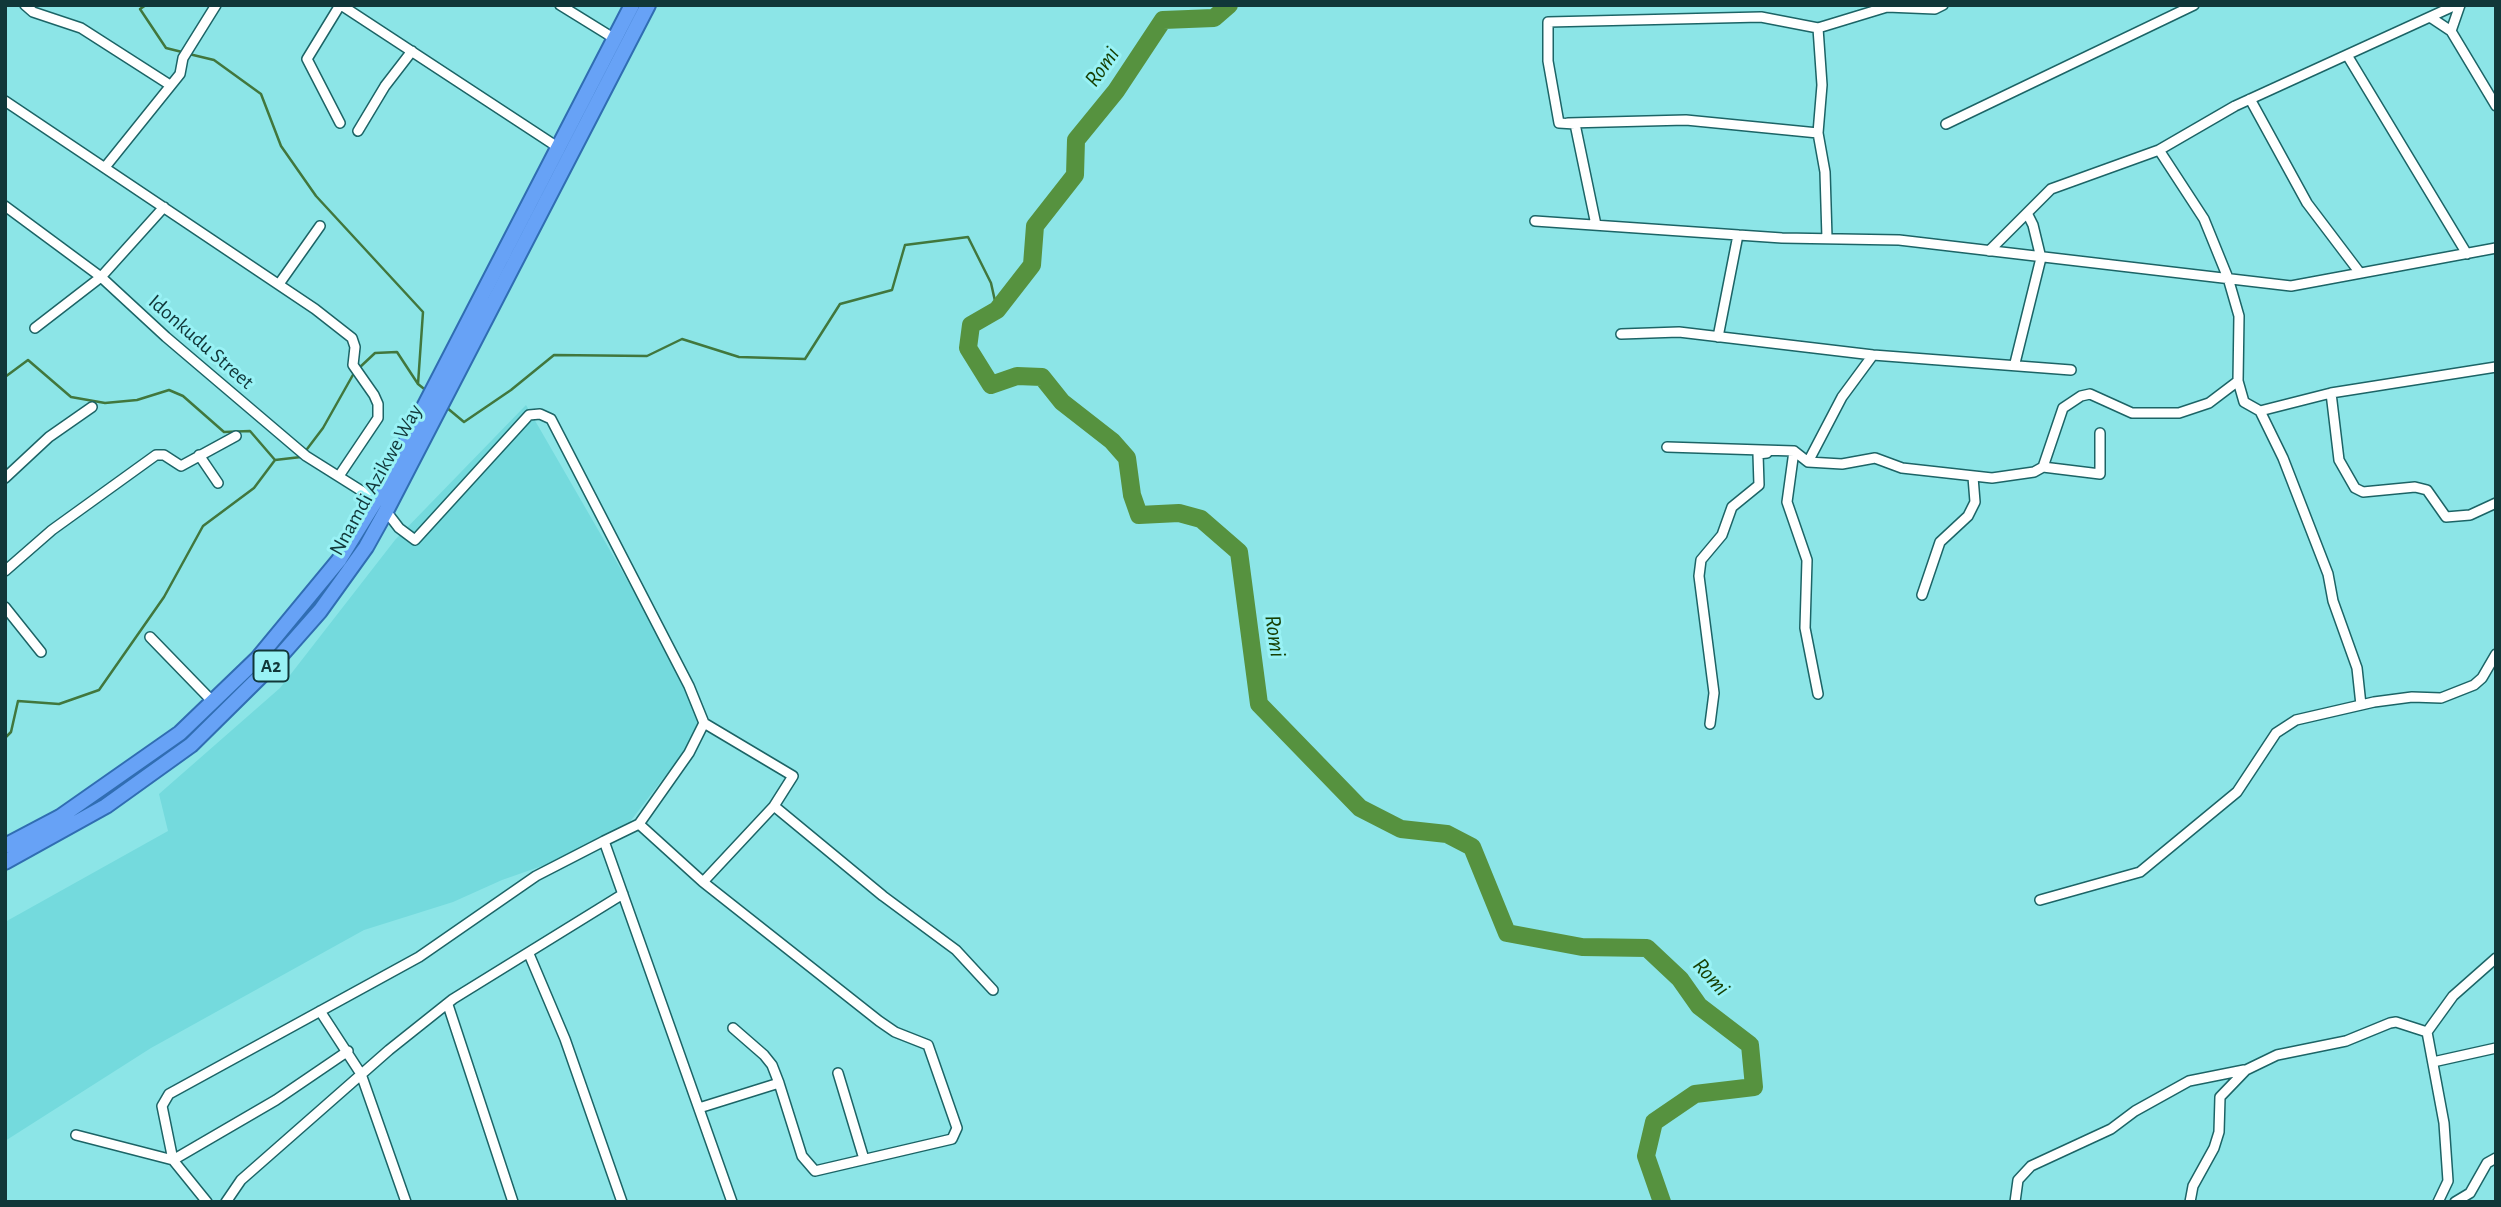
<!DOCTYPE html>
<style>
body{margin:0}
#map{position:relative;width:2501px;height:1207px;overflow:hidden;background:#8ce5e7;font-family:"Alegreya Sans",sans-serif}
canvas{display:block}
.frame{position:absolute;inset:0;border:7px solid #113739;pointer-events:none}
</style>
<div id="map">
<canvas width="2501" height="1207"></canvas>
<div class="frame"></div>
</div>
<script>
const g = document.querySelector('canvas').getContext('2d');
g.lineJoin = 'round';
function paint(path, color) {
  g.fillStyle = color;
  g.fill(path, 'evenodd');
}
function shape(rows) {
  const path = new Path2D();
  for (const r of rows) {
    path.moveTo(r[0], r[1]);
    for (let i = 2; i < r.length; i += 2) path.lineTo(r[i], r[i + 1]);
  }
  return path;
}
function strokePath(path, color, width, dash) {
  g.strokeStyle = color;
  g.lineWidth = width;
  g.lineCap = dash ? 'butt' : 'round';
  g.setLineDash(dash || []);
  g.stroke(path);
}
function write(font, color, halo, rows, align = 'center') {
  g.font = font + ' "Alegreya Sans",sans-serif';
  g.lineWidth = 6;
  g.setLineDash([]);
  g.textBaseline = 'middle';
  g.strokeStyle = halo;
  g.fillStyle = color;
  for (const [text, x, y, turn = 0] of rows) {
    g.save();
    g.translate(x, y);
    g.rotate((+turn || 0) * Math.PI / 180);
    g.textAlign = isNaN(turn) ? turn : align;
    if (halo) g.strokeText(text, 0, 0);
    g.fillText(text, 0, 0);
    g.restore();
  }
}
paint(shape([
 [526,405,708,720,616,840,502,880,453,902,364,930,151,1048,5,1141,5,922,168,831,159,794,280,688,395,540]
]), '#74dadd');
strokePath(shape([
 [146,5,140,9,166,48,182,52],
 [189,54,214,60,261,94,281,146,316,196,423,312,418,384],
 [359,368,375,353,397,352,418,384,428,392],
 [5,377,28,360,71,397,105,403,137,400,169,390,183,396,224,432,250,431,275,460,301,457,323,428,354,373],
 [446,407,464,422,511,390,554,355,647,356,682,339,739,357,805,359,840,304,892,290,905,245,968,237,991,283,997,310],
 [5,738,11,732,18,701,59,704,99,690,164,597,203,526,254,488,275,460]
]), '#41773d', 2.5);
strokePath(shape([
 [1229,5,1214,18,1163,20,1116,91,1076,140,1075,175,1035,226,1032,265,997,310,971,325,968,348,991,385,1017,376,1042,377,1062,402,1112,441,1127,458,1132,495,1139,515,1179,513,1201,519,1239,552,1259,704,1360,808,1401,829,1447,834,1472,847,1507,933,1582,947,1647,948,1680,979,1699,1006,1750,1045,1754,1087,1695,1094,1654,1122,1646,1156,1662,1202]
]), '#56923f', 18);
const minor = shape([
 [25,5,33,12,81,28,170,85],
 [340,5,307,59,340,123],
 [341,5,559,148],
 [560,5,615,39],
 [2456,5,2235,106,2159,150,2204,219,2228,278,2239,316,2238,381,2244,402,2260,411,2331,393,2496,367],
 [2430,17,2451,31,2496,106],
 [1818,28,1822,85,1818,133,1825,172,1827,238],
 [2451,31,2460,5],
 [2347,55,2467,254],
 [2250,99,2307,203,2360,273],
 [5,101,315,309,352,338,355,347,353,365,374,395,378,404,378,418,339,476],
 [1568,123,1686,120,1818,133],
 [1946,124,2194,5],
 [358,131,385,86,412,51],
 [106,166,180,74,183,58,216,5],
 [5,206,101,277,166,337,306,456,376,500],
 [1535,221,1782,238,1899,240,2291,286,2496,248],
 [1596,225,1575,124,1559,123,1548,61,1548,22,1761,17,1818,28,1887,7,1935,9,1943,5],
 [1989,251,2051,189,2159,150],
 [279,284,320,226],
 [35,328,101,277,164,207],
 [1621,334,1679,332,1873,355,2071,370],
 [1718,337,1738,235],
 [2015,363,2041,258,2033,225,2027,213],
 [2331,393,2339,460,2355,488,2363,492,2415,487,2427,490,2446,517,2470,515,2496,503],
 [2260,411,2283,458,2328,574,2333,601,2357,668,2361,705],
 [1667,447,1794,451,1808,462,1842,464,1875,458,1902,468,1992,478,2034,472,2043,467,2063,408,2081,396,2090,394,2132,413,2179,413,2209,403,2238,381],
 [1794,451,1787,502,1807,560,1805,628,1818,694],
 [199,455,218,483],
 [1808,462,1842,397,1873,355],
 [2043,467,2100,474,2100,433],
 [5,478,49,437,92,407],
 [386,511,399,528,415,540,529,415,540,414,551,419,689,686,704,723,689,753,639,824,604,841,732,1202],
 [5,571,52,530,156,455,164,455,181,466,236,436],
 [1922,595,1940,542,1968,516,1975,502,1973,477],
 [5,607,41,652],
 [150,637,214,703],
 [704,723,793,776,774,806,883,896,956,950,993,990],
 [1710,724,1714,693,1699,576,1701,560,1722,535,1732,507,1759,485,1758,454,1767,453],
 [639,824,703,882,879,1021,895,1032,928,1045,957,1128,952,1139,815,1171,802,1156,779,1083,699,1108],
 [703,882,774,806],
 [2040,900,2140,872,2237,792,2276,733,2296,720,2374,702,2412,697,2441,698,2474,685,2482,678,2496,654],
 [529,954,565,1039,622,1202],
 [448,1005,513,1202],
 [320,1011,361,1074,406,1202],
 [733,1028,764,1055,772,1065,779,1083],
 [348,1051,276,1100,173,1160,162,1106,169,1094,419,957,536,876,604,841],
 [2433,1062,2496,1048],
 [838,1073,864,1159],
 [76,1135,173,1160,207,1202],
 [226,1202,241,1180,389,1050,453,999,623,894],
 [2015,1202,2018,1180,2031,1166,2111,1129,2135,1111,2189,1081,2244,1070],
 [2190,1202,2193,1186,2214,1148,2219,1132,2220,1097,2246,1070,2277,1055,2346,1041,2390,1023,2396,1022,2427,1032],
 [2438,1202,2448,1181,2444,1123,2427,1032,2453,996,2496,958],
 [2455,1202,2470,1193,2487,1163,2496,1158]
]);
const trunk = shape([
 [5,846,60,817,180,733,258,658,339,560,376,500,632,5],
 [5,862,106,806,191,745,275,662,320,611,366,547,386,511,648,5]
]);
strokePath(minor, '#1c6466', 12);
strokePath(trunk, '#306db2', 18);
strokePath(minor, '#fff', 9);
strokePath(trunk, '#67a2f6', 14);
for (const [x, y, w] of [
 [271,666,35]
]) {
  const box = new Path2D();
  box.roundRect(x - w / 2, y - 15.5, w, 31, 5);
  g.fillStyle = '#99f2f5';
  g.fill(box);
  strokePath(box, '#113739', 2);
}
write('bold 19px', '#113739', null, [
 ["A2",271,666]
]);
write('21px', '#113739', '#99f2f5', [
 ["Idonkudu Street",201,342,41],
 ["Nnamdi Azikwe Way",376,480,-61]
]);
write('italic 23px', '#163f02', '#99f2f5', [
 ["Romi",1102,67,-55],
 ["Romi",1275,636,82],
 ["Romi",1711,977,48]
]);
</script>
